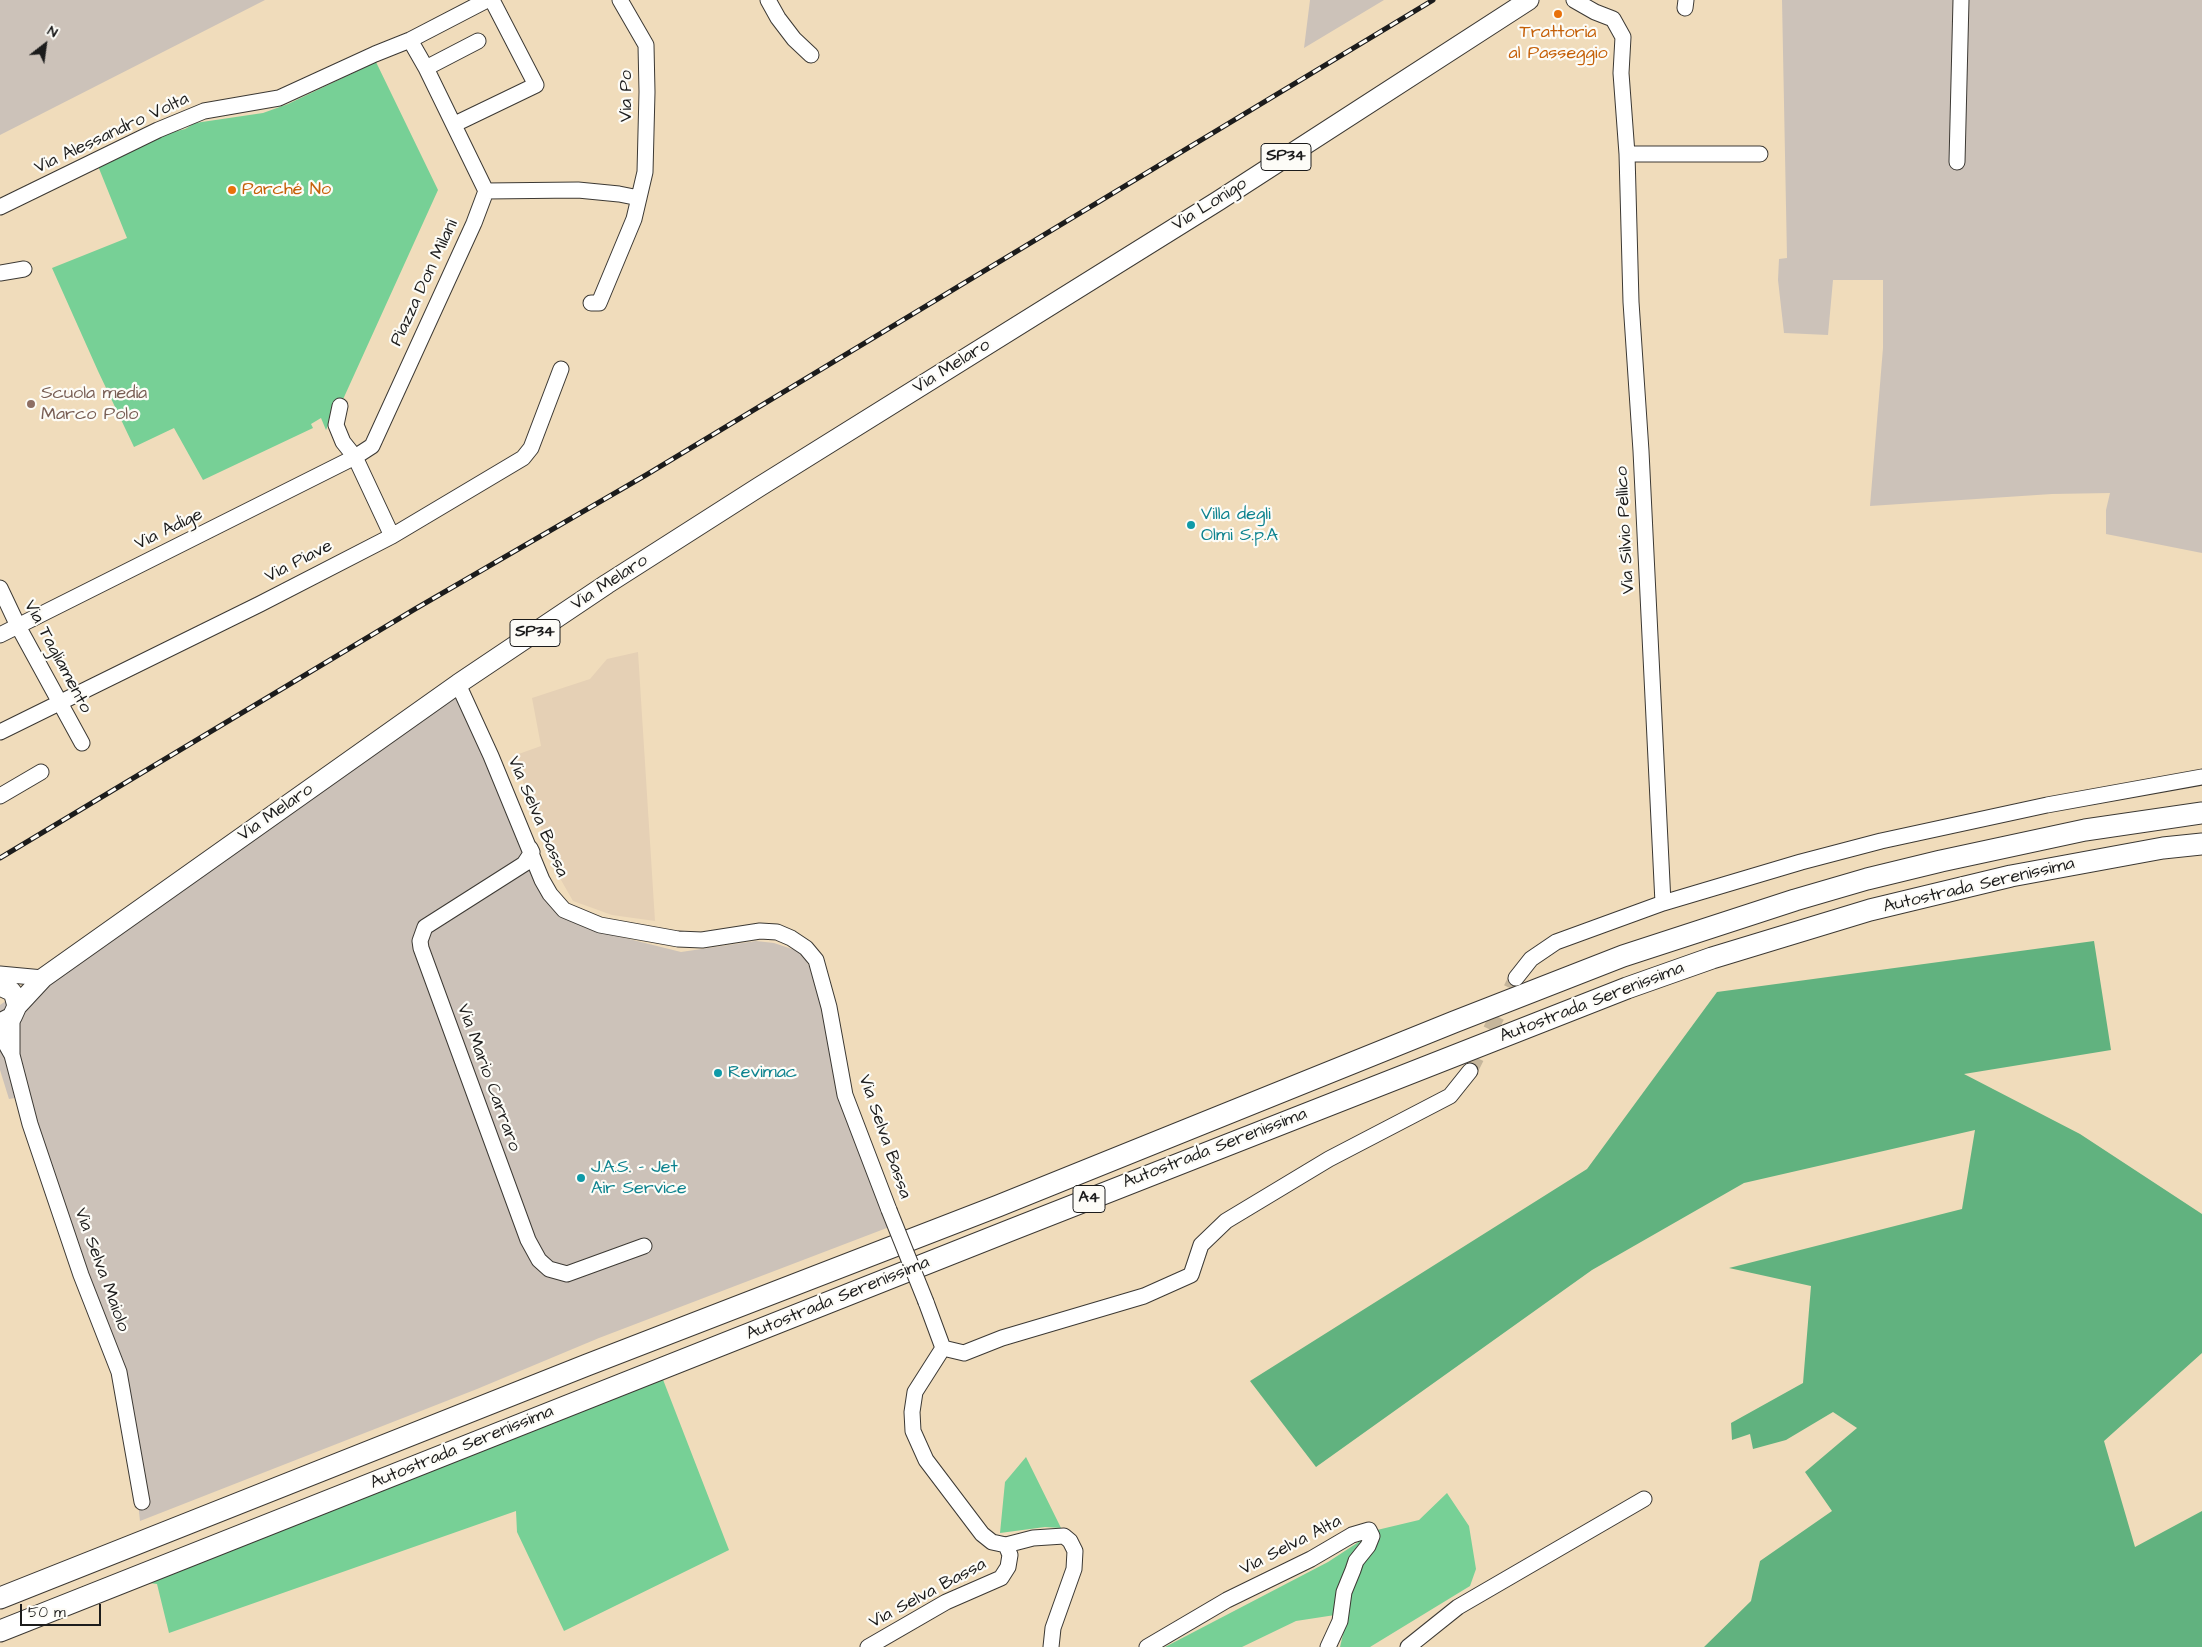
<!DOCTYPE html>
<meta charset="utf-8">
<style>
body{margin:0}
#map{position:relative;width:2202px;height:1647px;overflow:hidden;background:#f0dcbb;font-family:"Architects Daughter",sans-serif}
canvas{display:block}
.north{position:absolute;left:20px;top:20px;width:50px;height:50px;-webkit-text-stroke:4px #fdfcf7;paint-order:stroke;rotate:30deg;font-size:14px;font-weight:700;line-height:20px;text-align:center;color:#1c1c1c}
.north::after{content:'';display:block;margin:auto;width:18px;height:22px;background:#1c1c1c;clip-path:polygon(50% 0,100% 100%,50% 72%,0 100%)}
.scale{position:absolute;left:20px;top:1604px;width:81px;height:22px;box-sizing:border-box;border:2px solid #1c1c1c;border-top:0;padding-left:6px;font-size:15px;line-height:18px;white-space:nowrap;color:#1c1c1c;-webkit-text-stroke:4px #fdfcf7;paint-order:stroke}
</style>
<div id="map">
<canvas width="2202" height="1647"></canvas>
<div class="north">N</div>
<div class="scale">50 m</div>
</div>
<script>
const g = document.querySelector('canvas').getContext('2d');
g.lineJoin = 'round';
function paint(path, color) {
  g.fillStyle = color;
  g.fill(path, 'evenodd');
}
function shape(rows) {
  const path = new Path2D();
  for (const r of rows) {
    path.moveTo(r[0], r[1]);
    for (let i = 2; i < r.length; i += 2) path.lineTo(r[i], r[i + 1]);
  }
  return path;
}
function strokePath(path, color, width, dash) {
  g.strokeStyle = color;
  g.lineWidth = width;
  g.lineCap = dash ? 'butt' : 'round';
  g.setLineDash(dash || []);
  g.stroke(path);
}
function write(font, color, halo, rows, align = 'center') {
  g.font = font + ' "Architects Daughter",sans-serif';
  g.lineWidth = 4.5;
  g.setLineDash([]);
  g.textBaseline = 'middle';
  g.strokeStyle = halo;
  g.fillStyle = color;
  for (const [text, x, y, turn = 0] of rows) {
    g.save();
    g.translate(x, y);
    g.rotate((+turn || 0) * Math.PI / 180);
    g.textAlign = isNaN(turn) ? turn : align;
    if (halo) g.strokeText(text, 0, 0);
    g.fillText(text, 0, 0);
    g.restore();
  }
}
paint(shape([
 [638,652,655,921,612,915,573,901,561,880,513,756,541,746,532,698,590,679,607,659]
]), '#e5d0b5');
paint(shape([
 [0,0,265,0,0,135],
 [1310,0,1384,0,1304,48],
 [1782,0,2202,0,2202,553,2106,534,2106,510,2110,493,2052,494,1870,506,1883,348,1883,280,1833,280,1828,335,1784,333,1778,280,1779,259,1787,258],
 [452,690,501,791,540,889,605,933,681,952,756,941,774,943,801,952,809,966,819,998,835,1078,892,1226,599,1338,477,1389,140,1521,133,1456,123,1409,56,1185,15,1098,9,1099,0,1070,0,1005]
]), '#ccc2b9');
paint(shape([
 [376,62,438,190,340,406,338,403,326,430,321,418,311,424,313,428,203,480,174,428,134,447,98,371,52,268,127,238,98,166,165,134,185,129,195,123,263,113,288,104],
 [662,1377,729,1550,564,1631,517,1532,516,1511,169,1633,157,1584,142,1582],
 [1026,1457,1061,1528,1045,1527,1000,1533,1005,1482],
 [1447,1493,1469,1526,1476,1569,1470,1586,1370,1647,1340,1647,1348,1613,1296,1621,1242,1647,1165,1647,1328,1562,1377,1530,1419,1520]
]), '#77d096');
paint(shape([
 [2094,941,2111,1050,1964,1074,2080,1134,2202,1214,2202,1353,2104,1441,2135,1547,2202,1511,2202,1647,1704,1647,1751,1601,1760,1561,1832,1511,1805,1472,1857,1428,1833,1412,1786,1440,1753,1449,1750,1434,1732,1440,1731,1423,1803,1383,1811,1286,1729,1268,1962,1209,1975,1130,1744,1183,1592,1270,1316,1467,1250,1381,1587,1169,1717,992]
]), '#61b27f');
strokePath(shape([
 [1470,1071,1516,978]
]), '#c6b69b', 15, [15, 8]);
const minor = shape([
 [768,0,778,18,794,39,811,55],
 [1574,0,1595,12,1613,19,1623,37,1621,73,1627,154,1631,302,1641,451,1663,903],
 [1685,8,1686,0],
 [426,68,478,41],
 [455,124,536,85,492,0],
 [1627,154,1760,154],
 [1957,162,1961,0],
 [486,191,578,190,619,194,639,198],
 [0,207,158,130,204,111,279,98,375,54,410,40,487,0],
 [0,273,24,269],
 [591,303,599,303,634,219,645,172,647,92,646,45,620,0],
 [340,406,336,425,343,442,355,457,392,536],
 [0,588,18,626,82,743],
 [0,635,355,457,372,446,474,223,486,191,426,68,410,40],
 [458,684,491,756,542,880,550,894,564,910,600,925,678,939,702,940,760,931,777,932,791,938,806,948,816,960,829,1007,845,1095,889,1210],
 [0,732,260,604,392,536,523,458,531,448,561,369],
 [0,796,41,772],
 [530,848,532,852,524,864,425,927,420,941,421,948,528,1240,539,1260,549,1269,567,1274,644,1246],
 [0,974,43,978],
 [1516,978,1531,959,1556,942,1663,903,1801,862,1881,841,2047,805,2202,777],
 [0,1034,12,1055,30,1124,81,1275,119,1372,142,1502],
 [12,1055,12,1017],
 [943,1348,964,1353,1002,1338,1144,1296,1191,1275,1201,1245,1226,1221,1329,1159,1450,1096,1470,1071],
 [1006,1545,1033,1538,1064,1536,1070,1541,1075,1551,1074,1569,1053,1628,1051,1647],
 [868,1647,946,1602,1001,1578,1008,1567,1010,1555,1006,1545,992,1542,982,1534,926,1460,913,1431,912,1412,915,1392,943,1348,926,1302],
 [1147,1647,1227,1600,1311,1559,1352,1535,1369,1530,1372,1536,1368,1546,1356,1561,1353,1570,1344,1592,1340,1621,1328,1647],
 [1408,1647,1458,1607,1644,1499]
]);
const major = shape([
 [0,986,11,991,14,995,17,1006,12,1017,0,1023],
 [17,1006,43,978,458,684,607,584,759,487,1218,201,1529,0]
]);
const highway = shape([
 [0,1598,587,1365,998,1206,1454,1022,1623,956,1795,900,1867,879,1941,861,2085,830,2202,813],
 [0,1631,1011,1230,1627,988,1712,958,1870,910,2011,876,2163,848,2202,844]
]);
strokePath(minor, '#3c3934', 17);
strokePath(major, '#3c3934', 21);
strokePath(highway, '#3c3934', 23);
strokePath(minor, '#fff', 15);
strokePath(major, '#fff', 19);
strokePath(highway, '#fff', 21);
const rail = shape([
 [0,858,415,609,646,475,1433,0]
]);
strokePath(rail, '#1c1c1c', 5);
strokePath(rail, '#fdfcf7', 3, [9]);
const minorBridge = shape([
 [889,1210,926,1302]
]);
strokePath(minorBridge, '#3c3934', 17, []);
strokePath(minorBridge, '#fff', 15);
for (const [x, y, r, color] of [
 [1558,14,5,"#e8710a"],
 [232,190,5,"#e8710a"],
 [31,404,5,"#8d6e63"],
 [1191,525,5,"#0f9aa8"],
 [718,1073,5,"#0f9aa8"],
 [581,1178,5,"#0f9aa8"]
]) {
  const dot = new Path2D();
  dot.arc(x, y, r, 0, 2 * Math.PI);
  g.fillStyle = color;
  g.fill(dot);
  strokePath(dot, '#fdfcf7', 2);
}
for (const [x, y, w] of [
 [1286,157,50],
 [535,633,50],
 [1089,1199,32]
]) {
  const box = new Path2D();
  box.roundRect(x - w / 2, y - 13.5, w, 27, 4);
  g.fillStyle = '#fdfcf7';
  g.fill(box);
  strokePath(box, '#1c1c1c', 1);
}
write('bold 16px', '#1c1c1c', null, [
 ["SP34",1286,157],
 ["SP34",535,633],
 ["A4",1089,1199]
]);
write('18px', '#c56008', '#fdfcf7', [
 ["Trattoria",1558,33],
 ["al Passeggio",1558,54],
 ["Parché No",242,190,"left"]
]);
write('18px', '#1c1c1c', '#fdfcf7', [
 ["Via Po",627,96,-90],
 ["Via Alessandro Volta",112,134,-25],
 ["Via Lonigo",1210,205,-32],
 ["Piazza Don Milani",425,283,-65],
 ["Via Melaro",952,367,-32],
 ["Via Adige",169,530,-26],
 ["Via Silvio Pellico",1626,530,-93],
 ["Via Piave",299,562,-27],
 ["Via Melaro",610,583,-33],
 ["Via Tagliamento",57,657,62],
 ["Via Melaro",276,813,-35],
 ["Via Selva Bassa",537,817,67],
 ["Autostrada Serenissima",1979,886,-13],
 ["Autostrada Serenissima",1592,1003,-21],
 ["Via Mario Carraro",488,1078,70],
 ["Via Selva Bassa",884,1137,71],
 ["Autostrada Serenissima",1215,1149,-21],
 ["Via Selva Maiolo",101,1270,70],
 ["Autostrada Serenissima",838,1299,-22],
 ["Autostrada Serenissima",462,1448,-22],
 ["Via Selva Alta",1291,1546,-27],
 ["Via Selva Bassa",928,1594,-28]
]);
write('18px', '#785e54', '#fdfcf7', [
 ["Scuola media",41,394],
 ["Marco Polo",41,415]
], 'left');
write('18px', '#0d838f', '#fdfcf7', [
 ["Villa degli",1201,515],
 ["Olmi S.p.A",1201,536],
 ["Revimac",728,1073],
 ["J.A.S. - Jet",591,1168],
 ["Air Service",591,1189]
], 'left');
</script>
